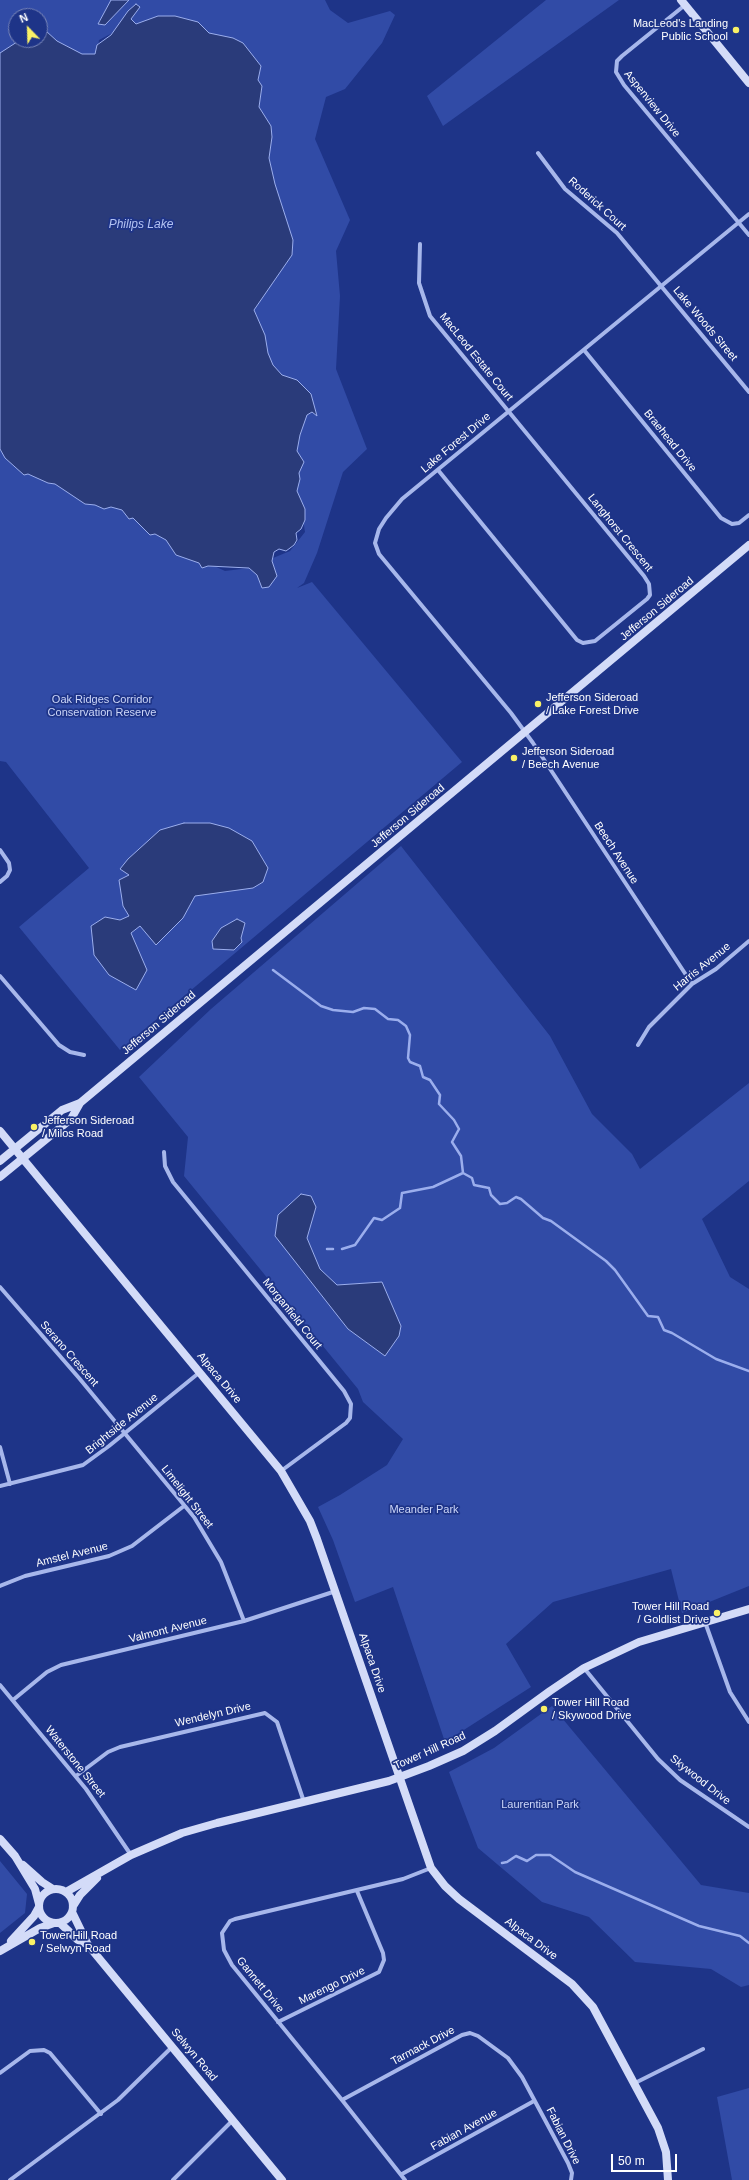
<!DOCTYPE html>
<style>
body{margin:0}
#map{position:relative;width:749px;height:2180px;overflow:hidden;background:#1e3488;font-family:Helvetica,sans-serif}
canvas{display:block}
.north{position:absolute;left:8px;top:8px;width:40px;height:40px;box-sizing:border-box;background:#1e3488;border:1px solid #7885b8;border-radius:50%;rotate:337deg;font-size:11px;font-weight:700;line-height:16px;text-align:center;color:#fff}
.north::after{content:'';display:block;margin:auto;width:14px;height:18px;background:#faf166;clip-path:polygon(50% 0,100% 100%,50% 72%,0 100%)}
.scale{position:absolute;left:611px;top:2154px;width:66px;height:18px;box-sizing:border-box;border:2px solid #fff;border-top:0;padding-left:5px;font-size:12px;line-height:14px;white-space:nowrap;color:#fff;-webkit-text-stroke:3px #1e3488;paint-order:stroke}
</style>
<div id="map">
<canvas width="749" height="2180"></canvas>
<div class="north">N</div>
<div class="scale">50 m</div>
</div>
<script>
const g = document.querySelector('canvas').getContext('2d');
g.lineJoin = 'round';
function paint(path, color) {
  g.fillStyle = color;
  g.fill(path, 'evenodd');
}
function shape(rows) {
  const path = new Path2D();
  for (const r of rows) {
    if (r.length === 3) {
      path.moveTo(r[0] + r[2], r[1]);
      path.arc(r[0], r[1], r[2], 0, 2 * Math.PI);
      continue;
    }
    path.moveTo(r[0], r[1]);
    for (let i = 2; i < r.length; i += 2) path.lineTo(r[i], r[i + 1]);
  }
  return path;
}
function strokePath(path, color, width, dash) {
  g.strokeStyle = color;
  g.lineWidth = width;
  g.lineCap = dash ? 'butt' : 'round';
  g.setLineDash(dash || []);
  g.stroke(path);
}
function write(font, color, halo, rows, align = 'center') {
  g.font = font + ' Helvetica,sans-serif';
  g.lineWidth = 3.5;
  g.setLineDash([]);
  g.textBaseline = 'middle';
  g.strokeStyle = halo;
  g.fillStyle = color;
  for (const [text, x, y, turn = 0] of rows) {
    g.save();
    g.translate(x, y);
    g.rotate((+turn || 0) * Math.PI / 180);
    g.textAlign = isNaN(turn) ? turn : align;
    if (halo) g.strokeText(text, 0, 0);
    g.fillText(text, 0, 0);
    g.restore();
  }
}
paint(shape([
 [0,0,325,0,330,10,348,23,390,11,395,15,382,43,345,89,326,97,315,139,350,220,336,251,340,296,336,369,367,449,343,472,317,553,304,583,297,588,312,582,462,762,120,1050,19,927,89,868,6,762,0,761,0,437,13,466,40,472,139,518,182,551,225,571,249,568,290,551,305,532,300,499,289,472,262,358,174,24,137,24,120,29,99,40,96,57,89,59,40,38,40,16,16,16,16,40,30,40,0,84],
 [546,0,619,0,443,126,427,96],
 [401,846,550,1036,592,1114,632,1154,640,1169,749,1083,749,1181,702,1219,730,1277,749,1289,749,1586,682,1613,671,1569,553,1602,506,1644,531,1687,445,1742,393,1587,355,1602,333,1540,318,1507,340,1495,387,1465,403,1439,363,1402,358,1389,184,1176,188,1137,139,1077,211,1009],
 [552,1706,701,1885,749,1893,749,1985,741,1987,711,1969,635,1962,589,1917,542,1902,478,1848,449,1772,494,1748],
 [0,1861,27,1894,25,1913,0,1933],
 [749,2088,749,2180,732,2180,717,2097]
]), '#314ba6');
const water = shape([
 [111,0,129,0,105,25,98,24,111,0],
 [136,4,140,7,131,19,136,24,158,16,175,16,198,22,209,33,233,38,243,43,261,66,258,80,262,86,259,107,271,126,272,137,269,158,275,184,293,240,292,255,254,310,265,335,268,353,273,365,282,375,297,380,311,394,317,416,312,412,307,415,300,435,297,451,304,462,299,473,300,479,297,491,305,509,305,520,301,529,296,533,297,540,294,545,286,551,279,549,274,552,272,561,277,576,269,587,262,588,257,575,249,568,208,566,202,568,199,563,176,555,166,540,155,534,150,535,133,518,129,519,122,510,111,507,104,509,95,505,85,504,55,484,48,483,28,474,24,475,5,458,0,449,0,53,20,40,40,40,40,32,46,31,57,41,82,54,95,54,97,45,111,35,128,11,136,4],
 [184,823,210,823,229,828,252,841,268,868,263,882,253,888,195,896,183,918,156,945,140,926,131,933,147,970,136,990,109,975,94,955,91,926,105,917,120,920,129,916,123,906,119,880,129,875,120,869,128,859,160,830,184,823],
 [237,919,245,923,241,938,242,942,234,950,213,949,212,941,221,928,237,919],
 [301,1194,311,1196,316,1207,307,1238,320,1269,337,1285,382,1282,401,1326,399,1336,385,1356,348,1329,275,1236,278,1215,301,1194]
]);
paint(water, '#2a3b7a');
strokePath(water, '#9baeed', 1);
strokePath(shape([
 [273,970,321,1006,333,1010,353,1012,364,1008,375,1009,388,1019,398,1020,406,1026,410,1035,408,1058,410,1062,420,1066,423,1077,430,1080,440,1095,439,1104,454,1120,459,1129,452,1142,461,1156,463,1173],
 [463,1173,472,1178,474,1185,489,1188,491,1195,500,1204,507,1203,516,1197,521,1199,543,1218,551,1221,606,1261,615,1270,648,1316,658,1317,664,1330,672,1333,716,1359,749,1371],
 [327,1249,333,1249],
 [342,1249,355,1245,374,1218,382,1220,400,1208,402,1193,433,1187,463,1173],
 [502,1863,507,1862,516,1856,527,1861,536,1855,550,1855,575,1872,699,1926,740,1936,749,1943]
]), '#9baeed', 2.5);
strokePath(shape([
 [685,5,622,56,617,61,616,72,624,85,749,235],
 [538,153,565,189,617,233,749,392],
 [420,244,419,283,430,316,644,576,649,584,650,595,647,599,595,641,583,643,577,640,438,470],
 [584,350,721,518,732,524,739,523,749,515],
 [0,850,9,863,10,870,7,876,0,882],
 [0,976,59,1045,70,1052,84,1055],
 [692,984,533,743,511,713,379,554,375,543,379,529,386,518,402,499,749,214],
 [638,1045,649,1027,692,984,716,969,749,941],
 [164,1152,165,1166,173,1182,344,1391,351,1404,350,1418,346,1423,281,1471],
 [0,1287,79,1378,194,1517,221,1562,244,1621],
 [0,1447,10,1484],
 [0,1486,83,1465,109,1446,200,1372],
 [0,1586,25,1576,109,1556,132,1546,184,1506],
 [705,1622,730,1692,749,1722],
 [584,1668,658,1759,680,1780,749,1827],
 [0,1685,86,1789,131,1855],
 [13,1700,47,1672,61,1665,244,1621,336,1591],
 [76,1776,108,1752,120,1747,265,1713,277,1722,304,1802],
 [278,2022,379,1972,384,1960,383,1953,357,1891],
 [0,2073,30,2051,44,2050,50,2053,101,2114],
 [635,2083,703,2049],
 [342,2100,462,2035,470,2033,478,2036,508,2058,522,2077,568,2163,572,2173,571,2180],
 [402,2174,534,2101],
 [10,2180,118,2100,172,2047],
 [173,2180,233,2120],
 [405,2180,342,2100,232,1965,224,1950,222,1933,230,1921,235,1919,403,1879,431,1868]
]), '#a7b7eb', 4);
strokePath(shape([
 [681,0,749,83],
 [0,1131,281,1471,310,1521,317,1539,431,1868,445,1886,459,1899,572,1984,593,2007,658,2128,666,2152,668,2180],
 [0,1161,62,1110,80,1103,749,545],
 [0,1177,71,1119,80,1103],
 [0,1839,15,1856,35,1889,39,1904],
 [23,1865,42,1882,53,1889],
 [56,1906,17],
 [66,1892,131,1855,182,1833,217,1823,389,1781,429,1766,463,1751,495,1731,550,1691,584,1668,639,1642,749,1609],
 [73,1906,80,1895,97,1878],
 [72,1912,88,1945,282,2180],
 [60,1923,78,1940,88,1945],
 [11,1941,34,1916,39,1907],
 [0,1951,40,1928,54,1923]
]), '#d3dbf8', 8);
for (const [x, y, r, color] of [
 [736,30,4,"#faf166"],
 [538,704,4,"#faf166"],
 [514,758,4,"#faf166"],
 [34,1127,4,"#faf166"],
 [717,1613,4,"#faf166"],
 [544,1709,4,"#faf166"],
 [32,1942,4,"#faf166"]
]) {
  const dot = new Path2D();
  dot.arc(x, y, r, 0, 2 * Math.PI);
  g.fillStyle = color;
  g.fill(dot);
  strokePath(dot, '#1e3488', 1.5);
}
write('11px', '#fff', '#1e3488', [
 ["MacLeod's Landing",728,24,"right"],
 ["Public School",728,37,"right"],
 ["Jefferson Sideroad",546,698],
 ["/ Lake Forest Drive",546,711],
 ["Jefferson Sideroad",522,752],
 ["/ Beech Avenue",522,765],
 ["Jefferson Sideroad",42,1121],
 ["/ Milos Road",42,1134],
 ["Tower Hill Road",709,1607,"right"],
 ["/ Goldlist Drive",709,1620,"right"],
 ["Tower Hill Road",552,1703],
 ["/ Skywood Drive",552,1716],
 ["Tower Hill Road",40,1936],
 ["/ Selwyn Road",40,1949]
], 'left');
write('11px', '#fff', '#1e3488', [
 ["Aspenview Drive",652,104,51],
 ["Roderick Court",597,204,42],
 ["Lake Woods Street",705,324,50],
 ["MacLeod Estate Court",476,357,51],
 ["Braehead Drive",670,441,51],
 ["Lake Forest Drive",456,443,-40],
 ["Langhorst Crescent",620,533,51],
 ["Jefferson Sideroad",657,609,-40],
 ["Jefferson Sideroad",408,816,-40],
 ["Beech Avenue",616,853,57],
 ["Harris Avenue",702,967,-39],
 ["Jefferson Sideroad",159,1023,-40],
 ["Morganfield Court",292,1314,51],
 ["Serano Crescent",69,1354,49],
 ["Alpaca Drive",219,1378,50],
 ["Brightside Avenue",122,1424,-39],
 ["Limelight Street",187,1497,52],
 ["Amstel Avenue",72,1555,-14],
 ["Valmont Avenue",168,1630,-14],
 ["Alpaca Drive",372,1663,71],
 ["Wendelyn Drive",213,1715,-13],
 ["Tower Hill Road",430,1751,-24],
 ["Waterstone Street",75,1762,51],
 ["Skywood Drive",700,1780,38],
 ["Alpaca Drive",531,1939,37],
 ["Gannett Drive",260,1985,51],
 ["Marengo Drive",332,1986,-26],
 ["Tarmack Drive",423,2046,-28],
 ["Selwyn Road",194,2055,50],
 ["Fabian Avenue",464,2130,-29],
 ["Fabian Drive",563,2136,63]
]);
write('11px', '#ccd6f8', '#1e3488', [
 ["Oak Ridges Corridor",102,700],
 ["Conservation Reserve",102,713],
 ["Meander Park",424,1510],
 ["Laurentian Park",540,1805]
]);
write('italic 12px', '#b3c2f2', '#1e3488', [
 ["Philips Lake",141,225]
]);
</script>
